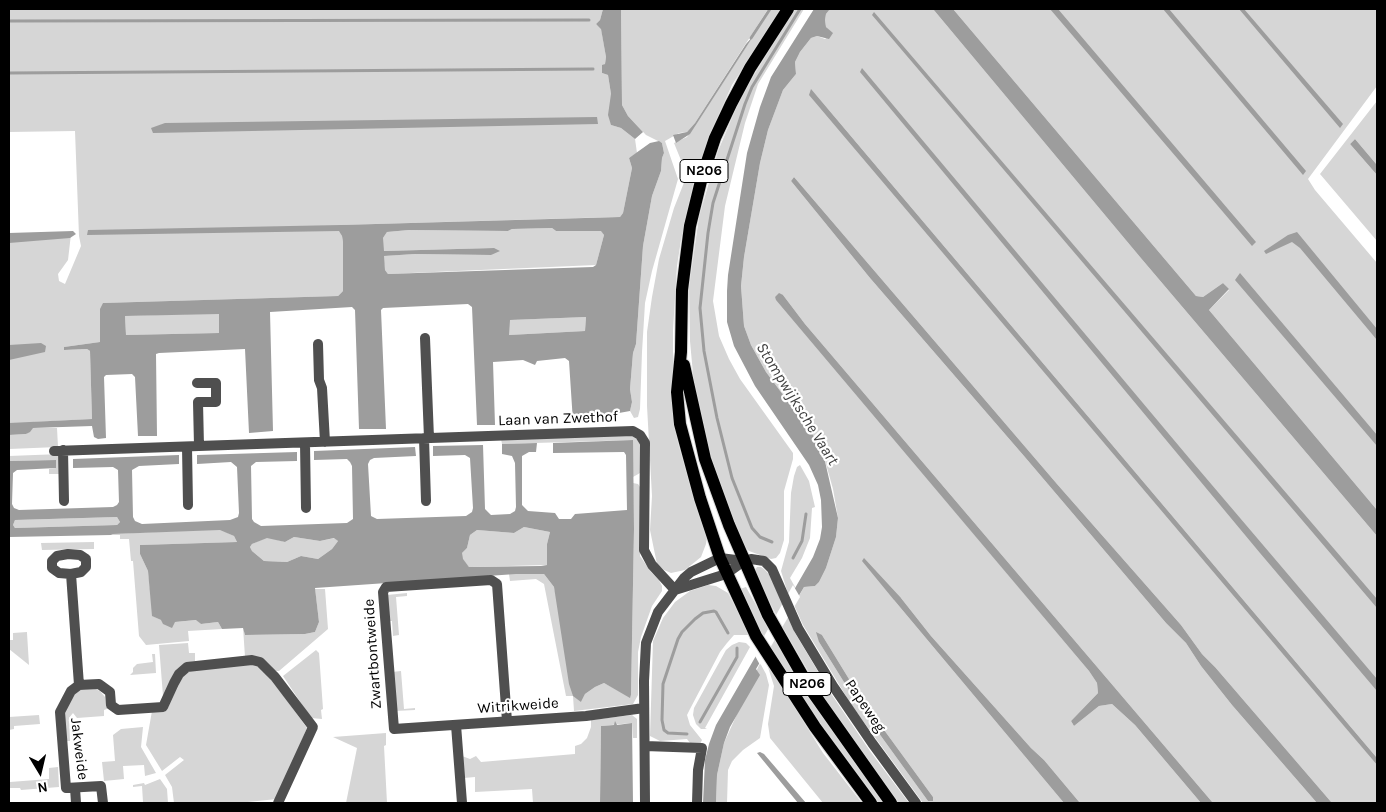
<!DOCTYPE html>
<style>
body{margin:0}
#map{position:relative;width:1386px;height:812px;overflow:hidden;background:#fff;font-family:Karla,sans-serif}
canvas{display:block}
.frame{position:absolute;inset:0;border:10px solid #000;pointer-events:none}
.north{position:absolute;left:15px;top:747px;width:50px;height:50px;-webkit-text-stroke:4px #fff;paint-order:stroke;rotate:171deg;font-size:14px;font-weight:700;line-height:20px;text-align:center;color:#000}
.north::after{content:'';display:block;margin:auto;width:18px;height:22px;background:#000;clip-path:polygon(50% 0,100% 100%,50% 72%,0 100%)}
</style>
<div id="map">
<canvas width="1386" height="812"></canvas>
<div class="frame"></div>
<div class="north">N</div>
</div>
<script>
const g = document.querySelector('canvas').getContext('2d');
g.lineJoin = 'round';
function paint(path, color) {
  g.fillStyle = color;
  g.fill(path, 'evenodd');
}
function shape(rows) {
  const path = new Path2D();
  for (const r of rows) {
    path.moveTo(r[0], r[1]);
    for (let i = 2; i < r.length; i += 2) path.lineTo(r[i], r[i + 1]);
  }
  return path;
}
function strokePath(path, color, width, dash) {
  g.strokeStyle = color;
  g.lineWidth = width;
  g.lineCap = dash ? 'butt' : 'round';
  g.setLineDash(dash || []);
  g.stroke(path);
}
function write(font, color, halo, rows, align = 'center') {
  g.font = font + ' Karla,sans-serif';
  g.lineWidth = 4.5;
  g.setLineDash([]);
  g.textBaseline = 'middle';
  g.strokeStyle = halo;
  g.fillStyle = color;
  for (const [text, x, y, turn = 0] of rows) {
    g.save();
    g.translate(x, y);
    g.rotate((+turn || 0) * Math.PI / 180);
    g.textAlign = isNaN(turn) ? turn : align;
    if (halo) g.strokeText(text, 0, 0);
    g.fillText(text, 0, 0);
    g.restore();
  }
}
paint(shape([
 [9,9,603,9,600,20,596,24,601,28,606,57,605,64,602,66,602,73,608,75,611,94,611,125,621,128,635,139,637,153,629,158,632,168,623,213,620,217,615,217,341,225,335,230,340,231,342,236,343,242,344,283,343,291,338,296,103,303,100,342,64,347,64,350,87,349,90,351,92,419,33,422,9,431,9,236,71,234,68,260,58,274,59,281,65,284,81,246,79,236,75,131,9,132],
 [621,9,768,9,695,123,687,132,679,133,665,141,678,179,652,271,645,303,642,352,640,409,638,417,634,418,630,411,632,402,630,389,633,353,636,344,643,246,652,196,661,171,662,158,664,153,662,143,646,135,628,116,622,105],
 [771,9,781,9,732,85,713,127,694,180,681,240,677,266,673,330,673,387,675,421,678,443,691,489,707,537,706,544,701,557,685,570,671,573,664,570,657,564,650,530,652,496,647,406,647,332,652,297,659,259,674,208,687,175,674,143,687,137],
 [795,9,804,9,758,84,745,123,725,206,713,301,719,336,729,359,740,379,793,453,793,459,784,491,784,540,780,553,776,558,771,559,749,551,740,543,717,480,704,438,694,385,690,341,689,287,699,217,718,151,737,106,754,75],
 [830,9,933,9,1140,257,1377,536,1377,758,811,89,1377,765,1377,803,1332,803,1215,667,1202,654,1181,625,1057,484,794,177,791,181,870,278,1024,456,1166,623,1186,643,1201,666,1232,705,1317,803,1213,803,805,324,783,295,775,297,1089,671,1097,683,1098,693,1071,721,1074,726,1099,706,1112,704,1135,725,1201,803,1080,803,1044,760,1031,748,931,636,901,598,894,600,1064,803,923,803,852,706,803,625,794,605,804,587,815,586,819,582,826,568,836,537,838,518,833,489,824,457,816,439,766,372,751,345,744,326,741,286,744,257,760,163,768,130,783,90,796,74,795,62,800,52,811,38,817,36,825,39,832,34,826,27,825,20,826,14],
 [822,635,860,697,933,797,933,800,928,801,857,703,819,642],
 [953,9,1377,9,1377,86,1308,179,1315,190,1377,263,1377,510,1209,310,1229,290,1223,283,1203,297,1196,296],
 [1377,101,1377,165,1355,139,1350,144,1377,175,1377,241,1320,174],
 [552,228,556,231,601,230,604,235,596,265,388,274,385,270,383,256,415,254,491,255,494,248,383,251,383,238,387,232,409,230,508,231,512,229],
 [219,313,220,333,126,335,125,316],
 [586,317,585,331,509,335,509,320],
 [32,428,57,428,58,447,9,449,9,435,26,434],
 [632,435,641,442,640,473,633,477,633,440,502,444,501,439],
 [61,454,60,474,49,474,49,469,56,468,56,460,9,461,9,456],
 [800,465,809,481,815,507,812,508,810,538,802,558,790,578,795,587,789,597,781,571,789,542,791,493,794,476,797,467],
 [633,483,638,484,640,487,640,556,651,572,659,580,662,586,662,591,652,606,641,637,638,652,638,695,633,704,574,711,573,696,566,696,544,584,536,579,510,581,509,574,544,574,554,587,581,702,585,694,595,687,604,683,630,697,631,695,634,529],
 [117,517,120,522,117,525,15,528,13,525,15,520],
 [524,527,550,532,547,544,547,565,469,567,462,559,462,553,467,548,470,535,477,530,514,533],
 [220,529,234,536,237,542,140,545,140,554,148,571,153,616,161,620,175,622,197,620,201,624,218,622,222,629,188,631,189,641,146,645,139,636,133,561,131,561,129,539,120,539,120,535,111,535,113,534],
 [267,537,285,542,294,537,320,541,335,538,338,541,332,549,318,559,301,556,287,562,264,561,252,551,250,547,252,544],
 [94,542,94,549,42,550,41,543],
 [757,567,761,567,764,569,770,575,795,633,832,695,870,751,909,803,895,803,829,707,783,628,754,572],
 [708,585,716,586,728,593,750,635,734,635,727,643,720,652,690,709,687,715,690,725,702,740,700,744,690,743,687,739,660,741,650,736,653,641,663,618,675,602,690,591],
 [746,587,805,693,886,803,876,803,786,679,737,590],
 [315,589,325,589,328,629,279,671,275,671,245,657,243,627,245,635,305,634,315,632,319,622],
 [407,593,407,596,396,597,399,635,393,636,392,621,389,621,387,595],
 [27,632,27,633,29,665,9,649,9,640,13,640,13,633],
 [739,642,746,643,750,647,705,728,707,729,701,729,696,724,693,715,694,708,726,650,732,645],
 [188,643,189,653,195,653,195,661,187,663,163,696,159,645],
 [316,650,319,653,323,709,321,710,322,719,311,718,283,676],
 [152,654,155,654,156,673,130,675,133,672,133,668,137,664,153,662],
 [766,661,823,753,862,803,823,803,770,738,768,724,774,686],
 [760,663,766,674,769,685,760,738,743,750,732,761,728,770,727,803,716,803,717,775,724,743],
 [258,664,283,695,307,728,277,799,238,803,174,803,172,787,165,775,184,760,180,757,162,771,146,745,152,711,167,710,177,684,186,673,198,668],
 [401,671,404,709,415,708,415,710,395,711,392,672],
 [95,689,100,691,105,697,107,709,104,710,104,716,77,718,73,713,69,718,70,741,66,741,64,709,75,690],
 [39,715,40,724,14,726,14,729,9,730,9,717],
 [632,715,637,719,637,738,633,738,632,723,601,726,600,803,533,803,532,789,475,792,475,777,464,778,462,756,470,759,476,756,481,762,575,754,575,746,581,744,587,738,591,727,591,720],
 [143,727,141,747,156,773,145,776,144,765,123,766,124,779,104,781,102,762,115,761,113,735,121,729],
 [386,733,386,745,384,746,387,803,346,803,357,748,333,737],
 [58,767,59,787,21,790,20,788,9,788,9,774,10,782,49,779,49,768],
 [160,779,167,789,168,803,143,802,142,786,133,787,133,785,144,783,145,785]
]), '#d6d6d6');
paint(shape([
 [603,9,621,9,622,105,628,116,643,132,635,139,621,128,611,125,608,115,611,94,608,75,602,73,602,65,605,64,606,57,601,29,596,24,600,20],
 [814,9,830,9,826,14,825,20,826,27,833,33,829,39,817,36,811,38,800,52,795,62,796,74,783,90,768,130,760,163,744,257,741,286,744,326,751,345,766,372,816,439,824,457,838,518,836,537,826,568,819,582,815,586,804,587,756,669,760,675,730,727,724,743,717,775,716,803,703,803,705,760,709,744,716,725,813,557,820,539,822,527,821,500,818,485,809,465,755,386,734,346,727,322,727,291,728,275,747,153,760,107,771,77],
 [933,9,953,9,1196,296,1203,297,1223,283,1229,289,1209,310,1377,510,1377,536,1140,257],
 [1050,9,1058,9,1256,242,1252,246],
 [1163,9,1169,9,1306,171,1303,175],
 [1239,9,1244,9,1343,124,1340,128],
 [874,12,1377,599,1377,608,872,15],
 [754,35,690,134,676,143,673,135,687,132,695,123,746,44],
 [862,68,1189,458,1377,679,1377,691,1260,553,860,72],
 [811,89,1377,758,1377,765,809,95],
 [597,117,598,124,153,133,151,128,165,123],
 [1355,139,1377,165,1377,175,1350,144],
 [659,141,662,143,664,153,662,158,661,171,652,196,643,246,636,344,633,353,630,389,632,402,630,411,619,413,616,421,573,422,569,361,565,358,537,361,535,365,523,360,493,362,495,425,477,425,472,307,468,304,383,308,381,310,386,429,359,429,355,310,352,307,270,312,273,431,249,433,245,349,159,353,156,354,157,436,138,436,135,377,132,374,106,375,104,377,106,438,98,439,94,437,92,426,33,428,30,432,26,434,9,435,9,423,92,419,90,351,87,349,64,350,64,347,100,342,100,309,103,303,338,296,343,291,343,242,342,236,339,231,87,235,88,230,341,225,620,217,623,213,632,168,629,158,650,143],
 [552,228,556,231,601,231,604,235,596,265,593,267,388,274,385,270,384,256,415,254,491,255,500,251,494,248,384,251,383,238,387,232,409,230,508,231,512,229],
 [219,314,219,333,126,335,125,316],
 [586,317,585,331,509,335,510,320],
 [794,177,1057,484,1181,625,1202,654,1215,667,1332,803,1317,803,1232,705,1201,666,1186,643,1166,623,1024,456,870,278,791,181],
 [73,231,76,234,70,238,9,243,9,233],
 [1297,232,1377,329,1377,340,1300,248,1292,242,1266,254,1264,251,1288,235],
 [1240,273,1377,435,1377,446,1235,280],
 [779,293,783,295,805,324,1213,803,1201,803,1135,725,1112,704,1099,706,1074,726,1071,721,1098,693,1097,683,1089,671,776,300,775,297],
 [41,343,46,346,45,352,9,360,9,345],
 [633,440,634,529,631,695,630,698,604,683,595,687,585,694,581,702,573,696,569,684,554,587,544,574,516,574,315,588,319,622,315,632,305,634,245,635,243,628,222,629,218,622,201,624,196,620,175,622,172,628,163,624,161,620,152,616,148,571,140,554,140,545,237,542,234,536,220,530,113,534,111,535,9,537,9,461,56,460,56,468,17,470,13,473,12,504,14,508,19,510,113,507,117,505,119,502,118,470,113,467,73,468,73,459,179,455,179,464,139,466,132,470,133,517,135,521,142,524,230,520,238,517,239,513,237,467,231,462,197,464,197,455,297,452,297,461,256,462,251,466,252,519,254,522,261,526,347,523,353,519,352,466,350,462,347,459,314,460,314,451,415,447,416,456,374,458,370,460,368,464,371,516,377,519,466,516,472,512,473,508,470,458,465,455,433,456,433,446,483,445,485,509,491,515,510,514,515,511,516,507,515,463,512,456,502,454,502,444,537,443,536,452,529,452,522,456,522,505,528,511,555,513,559,519,571,519,575,514,627,510,626,455,624,452,553,453,553,443],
 [117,517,120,522,117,525,15,528,13,525,15,520],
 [524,527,550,532,547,544,547,565,541,566,469,567,463,559,462,553,467,548,470,535,477,530,514,533],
 [294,537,320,541,334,538,338,541,332,549,318,559,301,556,287,562,264,561,252,551,250,547,252,544,267,538,285,542],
 [864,558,901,598,931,636,1031,748,1044,760,1080,803,1064,803,894,600,862,561],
 [816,632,822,635,860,697,933,797,933,801,928,801,857,703,819,642],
 [615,721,617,725,632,723,633,803,600,803,601,726,614,725],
 [760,752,764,754,806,803,798,803,757,753]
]), '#9d9d9d');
paint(shape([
 [793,585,800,597,760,665,754,654]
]), '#fff');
strokePath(shape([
 [9,21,589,20],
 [751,38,770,9],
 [9,73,593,69],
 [772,542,760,537,752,528,732,478,717,418,704,351,700,308,708,233,713,203,745,104,752,87,800,9],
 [793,558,802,541,806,514],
 [700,722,737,657,737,648],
 [687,734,668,733,664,730,662,720,663,684,678,639,682,632,695,619,703,613,714,611,716,612,728,633]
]), '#9d9d9d', 3);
const primary = shape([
 [788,9,750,68,731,104,715,138,702,177,690,226,682,290,681,352,677,392,680,424,700,498,720,558,756,636,815,727,871,803],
 [684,365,705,459,729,525,768,615,809,687,891,803]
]);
strokePath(primary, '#dbdbdb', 14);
strokePath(shape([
 [425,338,429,438],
 [318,344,319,380,322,388,325,442],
 [197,383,216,383,216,402,198,402,199,446],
 [424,438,426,501],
 [305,443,306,508],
 [187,447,188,505],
 [63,450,64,501],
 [54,451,633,431,640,435,645,443,644,550,652,565,675,590],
 [71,574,59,573,52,568,52,561,57,556,68,554,80,555,86,559,86,567,81,572,71,574,79,685,99,684,110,692,111,705,118,710,163,707,174,683,179,674,187,667,252,660,260,662,275,677,313,727,278,803],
 [675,590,726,574,744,561,751,559,764,561,772,569,798,628,833,686,872,743,916,803],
 [79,685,71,691,60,712,66,788,101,786,103,803],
 [507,721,497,584,491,580,386,587,383,592,394,729,586,716,644,708],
 [456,725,462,803],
 [645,746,702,748,698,770,697,803],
 [75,788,76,803],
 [645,803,644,681,646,643,658,612,684,578,691,572,720,558,744,561]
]), '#4f4f4f', 10);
strokePath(primary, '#000', 12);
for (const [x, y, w] of [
 [704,171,48],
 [807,684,48]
]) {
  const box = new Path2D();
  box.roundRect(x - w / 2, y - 11.5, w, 23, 4);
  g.fillStyle = '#fff';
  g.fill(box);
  strokePath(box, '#000', 1);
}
write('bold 14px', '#000', null, [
 ["N206",704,171],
 ["N206",807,684]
]);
write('15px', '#000', '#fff', [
 ["Laan van Zwethof",558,419,-2],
 ["Zwartbontweide",373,654,-94],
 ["Witrikweide",518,706,-4],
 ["Papeweg",865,706,56],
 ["Jakweide",79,749,83]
]);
write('italic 16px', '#3e3e3e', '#fff', [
 ["Stompwijksche Vaart",797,404,58]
]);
</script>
